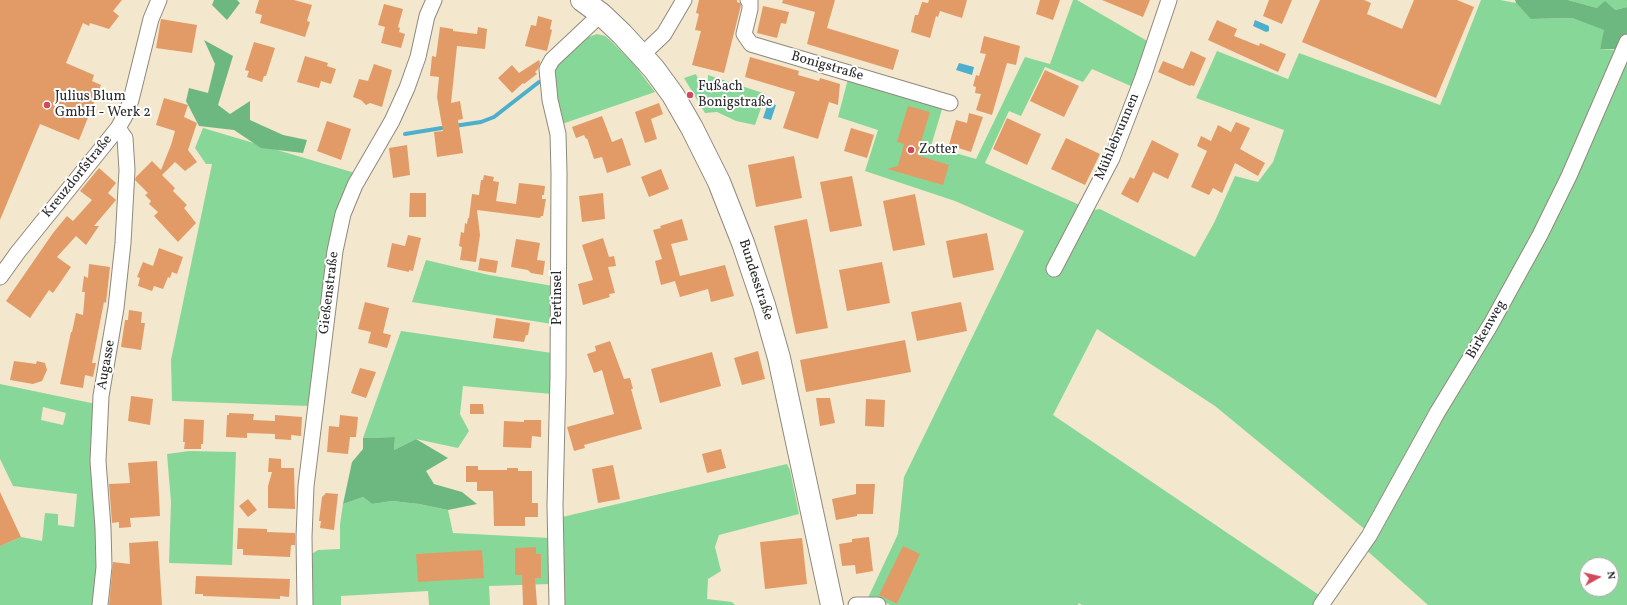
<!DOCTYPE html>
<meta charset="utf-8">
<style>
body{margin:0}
#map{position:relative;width:1627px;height:605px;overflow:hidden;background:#f3e7ce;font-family:Vollkorn,serif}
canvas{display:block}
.north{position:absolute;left:1579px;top:557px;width:40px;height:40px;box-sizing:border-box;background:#fff;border:1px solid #aaa;border-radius:50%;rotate:82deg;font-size:11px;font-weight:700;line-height:16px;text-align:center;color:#2b2b2b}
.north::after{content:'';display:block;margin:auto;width:14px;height:18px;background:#d1495b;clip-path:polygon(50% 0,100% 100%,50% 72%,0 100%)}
</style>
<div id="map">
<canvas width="1627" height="605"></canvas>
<div class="north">N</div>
</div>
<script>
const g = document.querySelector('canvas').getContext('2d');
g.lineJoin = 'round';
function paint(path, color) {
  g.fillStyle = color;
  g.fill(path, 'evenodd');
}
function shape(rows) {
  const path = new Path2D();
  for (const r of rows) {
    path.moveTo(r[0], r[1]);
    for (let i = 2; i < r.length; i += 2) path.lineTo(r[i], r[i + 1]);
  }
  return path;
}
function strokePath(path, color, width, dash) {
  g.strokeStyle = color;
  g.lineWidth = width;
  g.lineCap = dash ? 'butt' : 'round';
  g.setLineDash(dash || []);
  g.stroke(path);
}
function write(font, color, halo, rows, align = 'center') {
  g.font = font + ' Vollkorn,serif';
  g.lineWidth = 4;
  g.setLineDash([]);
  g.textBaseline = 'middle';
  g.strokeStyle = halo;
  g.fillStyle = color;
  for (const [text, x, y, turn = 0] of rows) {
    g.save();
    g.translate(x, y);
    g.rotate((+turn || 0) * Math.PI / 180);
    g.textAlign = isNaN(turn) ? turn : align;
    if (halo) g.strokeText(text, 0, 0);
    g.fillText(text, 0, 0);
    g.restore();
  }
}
paint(shape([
 [1073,0,1077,0,1149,42,1133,87,1092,69,1083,82,1045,67,1021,116,1009,111,985,163,1082,206,1089,211,1100,209,1195,257,1214,223,1235,176,1258,182,1273,162,1284,130,1196,98,1217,51,1288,79,1299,53,1440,105,1481,0,1500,0,1516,3,1532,19,1572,18,1605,30,1600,49,1618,50,1570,167,1523,260,1367,531,1215,406,1097,329,1053,415,1322,597,1317,605,1082,605,1079,603,1078,605,890,605,884,602,867,600,898,534,904,477,1024,231,955,201,865,171,878,130,838,117,848,79,943,106,931,146,976,159,1025,57,1050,64],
 [1568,0,1627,0,1627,7,1615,10,1597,8],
 [597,34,605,36,611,41,633,63,655,92,559,125,554,68,583,39],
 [1627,51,1627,605,1428,605,1364,548,1447,403],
 [1587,565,1611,565,1611,589,1587,589],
 [696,74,699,81,708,82,708,75,766,94,755,125,736,121,717,112,705,113,684,78],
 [203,128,355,173,309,406,172,401,171,360,212,164,206,164,195,148],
 [426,260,489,275,553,286,552,324,412,302],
 [401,331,552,353,552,394,463,386,460,414,469,431,458,448,416,439,394,450,395,437,363,438],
 [0,384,96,404,100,537,95,605,0,605,0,542,2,545,21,537,42,541,45,513,58,514,58,525,74,527,77,494,13,486,0,459],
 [43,407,66,413,63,425,41,420],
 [189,451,236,452,232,565,169,563,171,502,167,454],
 [787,464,790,470,799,514,719,535,715,547,721,571,708,579,707,599,732,602,735,605,562,605,558,518],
 [363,497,372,504,392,501,419,504,448,510,453,533,550,538,550,584,489,586,490,605,429,605,428,591,341,596,341,605,311,605,310,555,318,550,340,549,340,524,343,504]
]), '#87d898');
paint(shape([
 [214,0,237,0,240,3,227,20,212,5],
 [1515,0,1568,0,1597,8,1605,1,1615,10,1627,7,1627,49,1600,49,1604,30,1572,18,1531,19,1516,3],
 [204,40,233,56,218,105,230,114,250,101,250,120,283,135,307,140,303,153,261,148,234,130,199,126,186,101,189,88,208,93,215,64],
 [395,437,394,450,416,439,448,458,426,471,434,484,462,492,477,504,448,510,419,504,392,501,372,504,363,497,343,504,352,462,363,449,363,438]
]), '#6db880');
paint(shape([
 [1255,20,1269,26,1269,31,1266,32,1253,26],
 [959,63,974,67,972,75,956,70],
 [768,103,776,105,771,120,763,118]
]), '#4dafcc');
strokePath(shape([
 [454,126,481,122,494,117,539,82],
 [405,134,448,127]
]), '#4dafcc', 4);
paint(shape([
 [0,0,122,0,113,11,119,16,109,29,90,23,89,26,83,23,66,63,94,75,92,81,101,85,79,140,40,124,0,220],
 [259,0,294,0,312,5,307,21,310,22,305,37,260,23,262,15,255,13],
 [699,0,737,0,737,2,740,3,741,5,724,73,692,65,701,31,695,30,699,14,696,13],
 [783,0,835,0,827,28,899,50,893,70,807,44,815,12,782,3],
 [929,0,967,0,962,18,940,11,938,17,936,16,930,38,911,32,915,15,918,15,922,2,928,3],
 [1040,0,1060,0,1053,20,1036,14],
 [1102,0,1150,0,1143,17],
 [1269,0,1292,0,1282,24,1263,16],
 [1320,0,1364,0,1371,3,1367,14,1402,29,1414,0,1457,0,1474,7,1436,98,1302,42],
 [384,4,403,9,398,27,400,28,399,32,405,34,401,48,381,43,385,27,378,25],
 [763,6,789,12,786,24,781,23,777,38,757,33],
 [538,16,552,20,550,29,552,30,547,51,525,46,531,25,536,26],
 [161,19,197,25,192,53,156,48],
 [1217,20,1237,29,1234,36,1259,46,1260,43,1286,54,1278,72,1208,40],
 [440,27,453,29,453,31,477,34,478,27,487,29,485,49,457,46,451,103,460,101,463,119,458,120,463,153,437,157,434,132,443,131,437,97,439,77,430,76,432,56,436,57],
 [984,36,1020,46,1016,65,1007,63,992,115,976,110,981,94,975,93,976,87,973,86,976,75,979,76,986,54,980,53],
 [254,42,275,48,266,76,264,76,262,82,247,77,249,71,245,70],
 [1191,51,1206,58,1194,86,1191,85,1190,86,1158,72,1163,61,1183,69],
 [305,56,328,63,327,66,336,69,331,84,321,81,319,88,297,82],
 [750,57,799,71,798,75,819,81,820,78,840,84,838,105,829,102,818,139,783,128,795,92,745,77],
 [539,60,540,62,538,69,535,72,537,74,524,84,523,83,512,93,498,78,512,65,519,73],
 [374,64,392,70,382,107,370,103,366,105,361,100,353,97,359,79,368,81],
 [1045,70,1079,86,1064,117,1030,101],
 [164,98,188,105,184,117,197,123,188,150,197,162,185,171,175,162,162,175,175,188,173,191,187,205,184,208,196,223,178,242,154,216,158,212,149,204,151,201,145,195,148,193,135,180,136,177,152,161,161,170,171,145,175,131,156,125],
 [659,103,663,114,651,119,657,139,645,143,635,112],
 [908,106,930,112,917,155,949,165,943,185,887,169,898,166,904,144,897,142],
 [969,113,983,117,971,152,949,145,956,120,967,123],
 [602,116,612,142,622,138,631,165,607,173,602,157,594,159,587,138,586,139,584,135,576,138,572,127],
 [1007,118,1041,134,1027,165,993,149],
 [327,121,351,129,341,160,317,151],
 [1236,122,1250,128,1240,149,1265,163,1258,176,1235,163,1222,193,1213,188,1209,195,1191,187,1207,151,1197,146,1201,136,1211,141,1218,125,1231,132],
 [851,128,874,135,867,158,844,151],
 [1066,138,1100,154,1085,185,1051,169],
 [1152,140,1179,154,1168,179,1153,172,1138,203,1121,194,1130,177,1134,179],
 [407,145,410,175,393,178,389,148],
 [794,156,802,198,756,207,748,165],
 [99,168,116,183,108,193,116,200,94,226,99,226,86,245,76,236,57,257,71,267,53,293,49,290,30,318,6,301,53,233,67,216,73,221,92,200,80,191],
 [661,169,669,189,649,197,641,177],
 [484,175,494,177,493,181,499,182,496,201,516,204,519,183,545,186,544,195,542,195,542,199,546,199,543,216,541,216,540,218,477,210,480,235,476,262,460,260,462,247,459,246,461,232,464,233,465,223,467,224,468,218,469,218,472,194,479,195,481,180,483,180],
 [852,176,862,226,830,232,820,182],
 [410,193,426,193,426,217,409,217],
 [603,193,605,219,582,222,579,196],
 [915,194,925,245,893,251,883,201],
 [682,219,688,240,671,244,680,276,725,265,734,296,711,302,708,289,680,297,675,281,661,285,655,261,662,259,653,230,661,228,660,226],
 [807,219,828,328,796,334,774,226],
 [987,233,994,270,953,278,946,241],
 [408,235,421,238,413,271,409,270,409,272,387,267,392,243,405,246],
 [603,238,609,257,614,256,616,266,608,267,615,293,609,294,610,297,583,305,578,284,593,280,582,245],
 [516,239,540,243,537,260,545,261,543,275,531,273,528,270,511,267],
 [159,248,183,257,177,274,172,272,170,278,168,277,163,289,154,286,152,291,138,286,140,278,137,277,143,262,153,266],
 [480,258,498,261,496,273,478,270],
 [882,262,890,303,847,311,839,270],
 [89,264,110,267,106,303,104,302,92,363,96,363,93,377,85,375,83,388,60,384,71,332,72,332,76,313,83,315,85,292,82,292,84,276,88,278],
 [365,302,389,308,383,333,391,335,387,348,368,343,371,332,358,329],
 [961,302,967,331,917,341,911,312],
 [129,310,142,312,141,323,145,323,141,350,121,347,125,320,128,320],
 [496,318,530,323,528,335,526,335,524,342,493,338],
 [905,340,911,372,806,392,800,360],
 [610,341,624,379,630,378,633,389,631,389,642,429,584,445,585,448,574,451,567,427,614,414,602,370,594,373,587,354,596,351,595,346],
 [758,351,765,379,742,385,734,358],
 [712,352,721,386,660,403,651,369],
 [14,361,36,364,37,361,45,363,47,370,42,381,33,384,10,380],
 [360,368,376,372,366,398,351,393],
 [131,396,153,399,150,425,128,421],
 [816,398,830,398,835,423,820,426],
 [866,399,885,400,884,427,865,426],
 [470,404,483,404,484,414,470,414],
 [229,413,254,414,253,420,275,421,275,415,302,417,301,436,291,435,291,440,275,439,275,434,247,433,247,438,226,437,227,415,229,415],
 [340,415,358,417,356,437,350,437,348,454,327,452,329,426,339,427],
 [184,419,204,420,203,444,201,444,201,449,184,449,185,442,183,442],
 [524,420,541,420,541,437,532,436,531,448,503,447,504,421,524,422],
 [721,449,726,468,707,473,702,454],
 [269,458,281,459,281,468,294,468,295,509,268,508,268,486,272,472,268,472],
 [157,461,160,516,130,518,131,527,119,528,119,522,112,523,109,484,130,483,128,463],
 [613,465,620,499,598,503,592,469],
 [466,466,478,466,478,470,507,470,507,468,518,468,518,471,532,471,532,503,538,503,538,517,525,517,525,526,494,526,493,491,477,491,477,482,466,482],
 [856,484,875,484,873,514,857,514,857,516,836,520,832,499,856,494],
 [0,492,21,537,0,546],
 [326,493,338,494,334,530,320,528,321,521,319,521,322,497],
 [248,499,257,510,248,517,239,506],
 [238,528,267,529,267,532,295,533,295,545,291,545,290,557,243,555,243,549,237,549],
 [869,537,873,571,856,574,855,565,842,566,839,544,852,542,852,539],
 [802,538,807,584,765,589,760,542],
 [158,541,162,605,109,605,113,562,130,564,129,543],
 [903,546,920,554,897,604,879,595],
 [536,547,536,554,541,554,541,578,535,578,537,605,523,605,522,575,515,575,515,548],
 [482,550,484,578,418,582,416,554],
 [196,576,290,579,289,597,280,596,280,599,203,596,203,594,195,594]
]), '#e29b66');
const street = shape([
 [748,0,750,1,750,9,744,34,751,44,950,103],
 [642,55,664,34,684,0],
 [1054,269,1112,158,1143,77,1169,0],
 [0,277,18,252,118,128,126,114,131,100,151,19,159,0],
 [100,605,104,567,103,528,98,461,101,396,116,308,123,243,127,170,125,138,118,128],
 [305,605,304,537,306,486,335,251,343,214,355,185,392,121,407,88,418,57,427,16,434,0],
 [557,605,555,505,558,376,559,173,558,134,550,100,547,69,552,60,601,14],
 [856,605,878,605],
 [1321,605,1369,536,1437,413,1491,324,1540,235,1569,176,1627,42]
]);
const primary = shape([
 [582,0,601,14,622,34,654,69,673,95,692,128,719,182,743,243,764,305,779,358,832,605]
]);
strokePath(street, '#8f897c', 17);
strokePath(primary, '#8f897c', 24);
strokePath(street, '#fff', 15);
strokePath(primary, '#fff', 22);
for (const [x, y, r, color] of [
 [690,95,4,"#d1495b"],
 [47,105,4,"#d1495b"],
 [911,150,4,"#d1495b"]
]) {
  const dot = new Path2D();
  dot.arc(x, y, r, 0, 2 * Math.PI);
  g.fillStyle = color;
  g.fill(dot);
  strokePath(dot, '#fff', 1.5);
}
write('14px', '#2b2b2b', '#fff', [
 ["Bonigstraße",827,67,16],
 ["Mühlebrunnen",1118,137,-67],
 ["Kreuzdorfstraße",78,177,-51],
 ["Bundesstraße",755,280,72],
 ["Gießenstraße",330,293,-83],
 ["Pertinsel",558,298,-90],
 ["Birkenweg",1487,330,-60],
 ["Augasse",107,365,-80]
]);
write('14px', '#2b2b2b', '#fff', [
 ["Fußach",698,87],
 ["Bonigstraße",698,103],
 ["Julius Blum",55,97],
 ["GmbH - Werk 2",55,113],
 ["Zotter",919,150]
], 'left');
</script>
